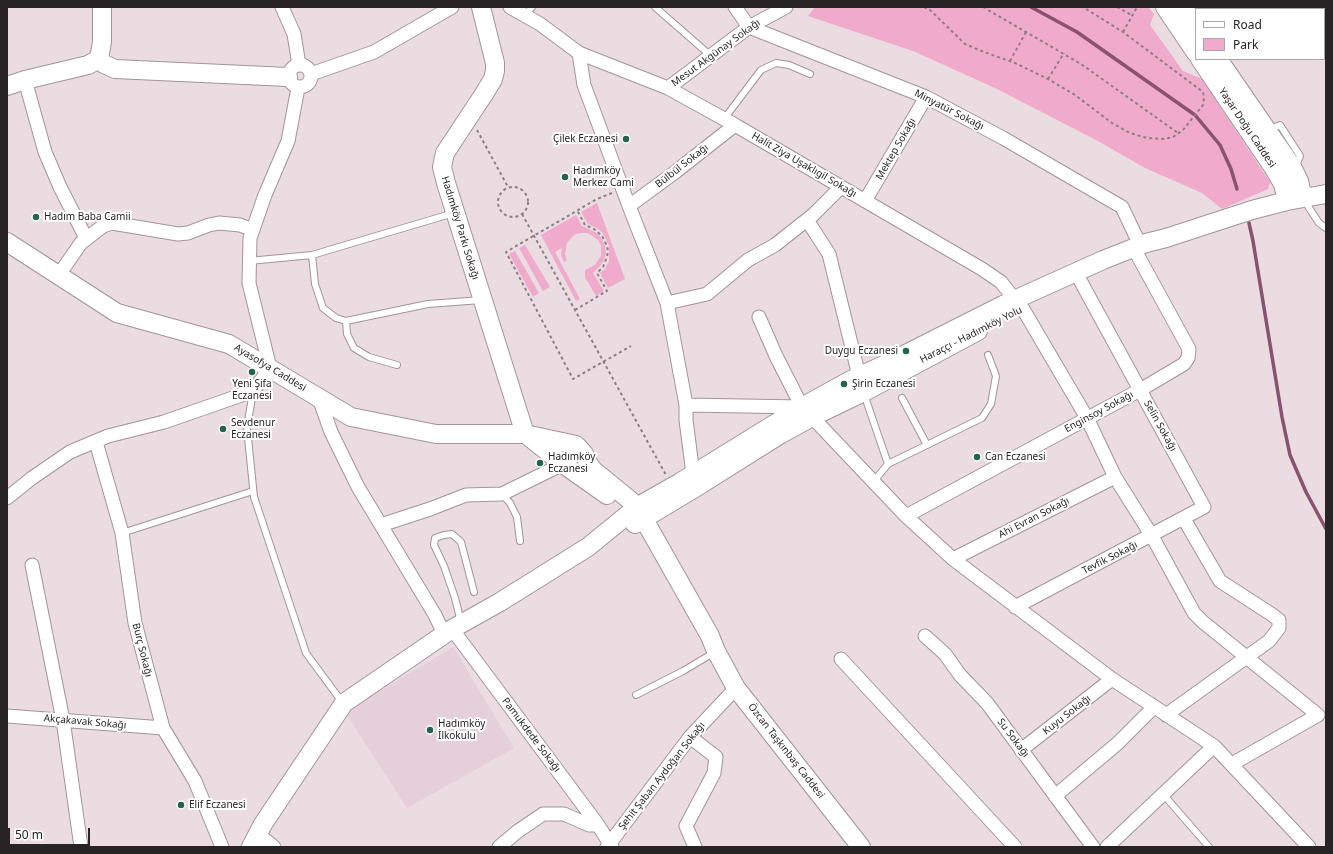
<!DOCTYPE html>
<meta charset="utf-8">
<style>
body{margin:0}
#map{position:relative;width:1333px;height:854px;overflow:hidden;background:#ebdce2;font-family:"Noto Sans",sans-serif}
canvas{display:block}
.frame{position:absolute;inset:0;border:8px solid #282325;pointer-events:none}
.legend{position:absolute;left:1195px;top:8px;width:130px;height:52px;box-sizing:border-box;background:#fff;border:1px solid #a9a7a8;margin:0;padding:5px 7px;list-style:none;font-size:12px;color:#282325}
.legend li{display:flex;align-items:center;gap:8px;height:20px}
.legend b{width:20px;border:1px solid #a9a7a8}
.scale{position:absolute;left:8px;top:828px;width:82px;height:18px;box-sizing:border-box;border:2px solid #282325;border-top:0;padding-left:5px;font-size:12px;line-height:14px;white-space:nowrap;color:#282325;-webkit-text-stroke:3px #fff;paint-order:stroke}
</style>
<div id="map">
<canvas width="1333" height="854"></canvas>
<div class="frame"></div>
<ul class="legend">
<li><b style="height:5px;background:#fff"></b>Road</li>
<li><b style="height:11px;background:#f0aacb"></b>Park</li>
</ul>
<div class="scale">50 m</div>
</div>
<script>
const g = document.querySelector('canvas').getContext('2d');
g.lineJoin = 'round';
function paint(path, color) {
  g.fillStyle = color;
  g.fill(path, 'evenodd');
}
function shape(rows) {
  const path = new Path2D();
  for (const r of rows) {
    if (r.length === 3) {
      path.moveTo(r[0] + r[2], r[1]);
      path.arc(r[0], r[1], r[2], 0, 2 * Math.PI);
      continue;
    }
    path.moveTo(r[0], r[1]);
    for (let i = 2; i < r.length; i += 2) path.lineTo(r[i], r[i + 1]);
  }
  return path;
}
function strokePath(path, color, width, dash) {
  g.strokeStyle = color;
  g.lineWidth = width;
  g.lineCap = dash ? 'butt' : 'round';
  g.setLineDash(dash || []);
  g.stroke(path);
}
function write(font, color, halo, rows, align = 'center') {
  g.font = font + ' "Noto Sans",sans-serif';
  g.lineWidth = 4;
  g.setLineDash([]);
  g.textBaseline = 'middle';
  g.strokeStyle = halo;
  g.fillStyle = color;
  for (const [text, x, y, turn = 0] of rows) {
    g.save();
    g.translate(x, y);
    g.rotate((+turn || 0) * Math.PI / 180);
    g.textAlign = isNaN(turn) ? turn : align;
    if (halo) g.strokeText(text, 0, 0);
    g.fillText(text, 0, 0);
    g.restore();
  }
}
paint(shape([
 [453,647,514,748,407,808,345,712]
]), '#e5cfd9');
paint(shape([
 [815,7,1148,7,1154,14,1150,25,1183,71,1202,79,1270,182,1268,189,1222,209,1202,193,1145,168,1096,140,995,88,913,51,808,16],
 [597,203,625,279,608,288,600,273,605,269,609,261,609,246,602,232,597,228,588,224,581,212],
 [576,215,582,226,597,233,602,239,605,246,606,253,604,260,600,266,593,273,604,291,596,296,585,277,585,270,595,265,601,256,601,245,598,240,588,233,582,233,576,234,571,238,567,243,565,254,567,260,564,262,561,255,562,248,555,252,580,299,576,301,541,235],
 [525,245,550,287,543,291,519,248],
 [515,251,539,293,533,297,509,254]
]), '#f0aacb');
strokePath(shape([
 [1031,7,1077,32,1195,115,1220,145,1231,169,1237,189],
 [1249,223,1253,241,1282,417,1290,455,1306,492,1326,529]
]), '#89526e', 3.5);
const lane = shape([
 [655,7,711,56],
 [525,16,532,7],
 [724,119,761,70,776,63,789,65,810,74],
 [1268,130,1280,125,1300,156,1296,166],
 [1304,200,1319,223,1326,228],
 [312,255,315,284,323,308,336,318,346,321,428,304,481,300],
 [249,261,312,255,454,213],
 [346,321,347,334,354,348,369,357,397,365],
 [253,391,247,428,254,497,306,653,342,702],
 [864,394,888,464],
 [902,398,927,445],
 [874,481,888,464,982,418,991,404,996,376,988,355],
 [502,494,510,503,517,517,520,541],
 [122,533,253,491],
 [461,622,455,598,444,566,434,545,435,538,444,535,452,534,461,542,474,592],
 [636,695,683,671,715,652],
 [1163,794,1209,847]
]);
const street = shape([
 [282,7,294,34,299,65],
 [510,7,540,24,579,53,584,85,629,206,667,303,686,405,686,420,693,474],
 [735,7,749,27,926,97,1003,138,1122,207,1140,245],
 [579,53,668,88,735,125,982,269,1001,282,1015,300],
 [300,76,11],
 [311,74,374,52,452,7],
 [25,80,45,152,60,187,86,238],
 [668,88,749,27,786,7],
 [865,201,926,97],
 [629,206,674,173,735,125],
 [807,220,829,254,859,376],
 [58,276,81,243,103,226,112,223,178,234,188,233,209,225,219,223,240,225,253,230],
 [667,303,707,294,748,260,775,245,813,215,841,187],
 [1023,309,1087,418,1115,477,1152,536,1194,613,1203,622,1318,715,1232,764],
 [319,398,331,432,358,487,435,615,444,634],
 [686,405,802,407,776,356,759,317],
 [812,417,906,516,953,559,1112,679,1214,746,1309,847],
 [96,442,122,533,135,623,163,728,195,781,222,847],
 [7,498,32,478,70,452,108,436,164,422,253,391,270,368,249,283,250,238,265,195,288,141,298,88],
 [906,516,1140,390,1184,364,1188,358,1189,349,1138,256],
 [381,525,430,509,466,495,502,494,563,464],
 [953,559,1115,477],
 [32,565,63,720,81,847],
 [1015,607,1204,507,1081,282],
 [452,629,598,825,612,847],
 [925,636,945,654,960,675,987,703,1093,847],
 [841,659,1015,847],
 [1166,715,1269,641,1279,628,1279,620,1271,614,1220,581,1184,519],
 [7,716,163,728],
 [690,737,716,757,714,773,686,826,695,847],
 [1021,750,1112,679],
 [1055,796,1118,743,1154,707],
 [258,834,274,847],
 [499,847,518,831,543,814,564,814,589,825,598,825],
 [607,847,690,737,736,688],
 [1107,847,1214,746]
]);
const secondary = shape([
 [481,7,495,63,495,71,493,79,484,94,445,153,442,167,446,183,525,434],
 [1165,7,1196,53],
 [1183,7,1196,27],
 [99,59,104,64,115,69,288,77],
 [1200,59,1273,167,1283,184,1287,201],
 [1218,59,1291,165,1299,181,1303,198],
 [7,86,25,80,88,65,99,59,102,42,102,7],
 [7,242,117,313,229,344,351,417,436,434,525,434,576,445,584,454,588,463,593,470,631,501,637,507,710,636,716,651,736,688,861,847],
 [528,436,563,464,607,495],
 [635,524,695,488,781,434,812,417,864,392,978,331],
 [251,847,263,824,344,703,452,629,500,602,588,547,637,507,649,500,679,483,802,407,851,380,886,364,1003,305,1103,260,1146,243,1166,238,1252,210,1287,201,1326,194]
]);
strokePath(lane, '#a2949a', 8);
strokePath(street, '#a2949a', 15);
strokePath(secondary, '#a2949a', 20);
strokePath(shape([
 [924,7,930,10,965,44,984,52,1015,63,1048,79,1075,95,1112,123,1130,133,1147,138,1164,139,1173,137,1183,130,1203,105,1204,98,1203,92,1123,32,1083,7],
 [983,7,1081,64,1178,133],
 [1117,7,1133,16],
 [1123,32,1137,7],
 [1010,61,1026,32],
 [1048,79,1064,53],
 [477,130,508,187],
 [513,202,15],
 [612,193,597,199,506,252,573,379,631,346],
 [522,214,666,475],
 [575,310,607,291,597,273,603,267,607,257,608,251,607,246,602,236,594,229,585,225,577,210]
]), '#8a8084', 2, [3, 3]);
strokePath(lane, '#fff', 6);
strokePath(street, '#fff', 13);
strokePath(secondary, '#fff', 18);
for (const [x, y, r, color] of [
 [626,139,4,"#24634f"],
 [565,177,4,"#24634f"],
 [36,217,4,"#24634f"],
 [906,351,4,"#24634f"],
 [252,372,4,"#24634f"],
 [844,384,4,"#24634f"],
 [223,429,4,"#24634f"],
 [977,457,4,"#24634f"],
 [540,463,4,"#24634f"],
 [430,730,4,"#24634f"],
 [181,805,4,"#24634f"]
]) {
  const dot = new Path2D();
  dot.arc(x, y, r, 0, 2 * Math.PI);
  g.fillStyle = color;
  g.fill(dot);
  strokePath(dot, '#fff', 1.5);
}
write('10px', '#282325', '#fff', [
 ["Mesut Akgünay Sokağı",716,53,-36],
 ["Minyatür Sokağı",949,110,27],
 ["Yaşar Doğu Caddesi",1247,128,56],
 ["Mektep Sokağı",896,149,-60],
 ["Halit Ziya Uşaklıgil Sokağı",804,165,30],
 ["Bülbül Sokağı",682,166,-38],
 ["Hadımköy Parkı Sokağı",460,228,73],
 ["Haraççı - Hadımköy Yolu",971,335,-27],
 ["Ayasofya Caddesi",270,368,31],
 ["Enginsoy Sokağı",1099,412,-28],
 ["Selin Sokağı",1160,426,61],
 ["Ahi Evran Sokağı",1034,518,-27],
 ["Tevfik Sokağı",1110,558,-27],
 ["Burç Sokağı",142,650,76],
 ["Kuyu Sokağı",1067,715,-38],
 ["Akçakavak Sokağı",85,722,5],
 ["Pamukdede Sokağı",531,735,53],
 ["Su Sokağı",1013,738,53],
 ["Özcan Taşkınbaş Caddesi",786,751,52],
 ["Şehit Şaban Aydoğan Sokağı",662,776,-52]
]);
write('10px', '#282325', '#fff', [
 ["Çilek Eczanesi",618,139,"right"],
 ["Hadımköy",573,171],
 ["Merkez Cami",573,183],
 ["Hadım Baba Camii",44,217],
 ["Duygu Eczanesi",898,351,"right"],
 ["Yeni Şifa",252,384,"center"],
 ["Eczanesi",252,396,"center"],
 ["Şirin Eczanesi",852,384],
 ["Sevdenur",231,423],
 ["Eczanesi",231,435],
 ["Hadımköy",548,457],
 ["Eczanesi",548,469],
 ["Can Eczanesi",985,457],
 ["Hadımköy",438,724],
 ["İlkokulu",438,736],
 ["Elif Eczanesi",189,805]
], 'left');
</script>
